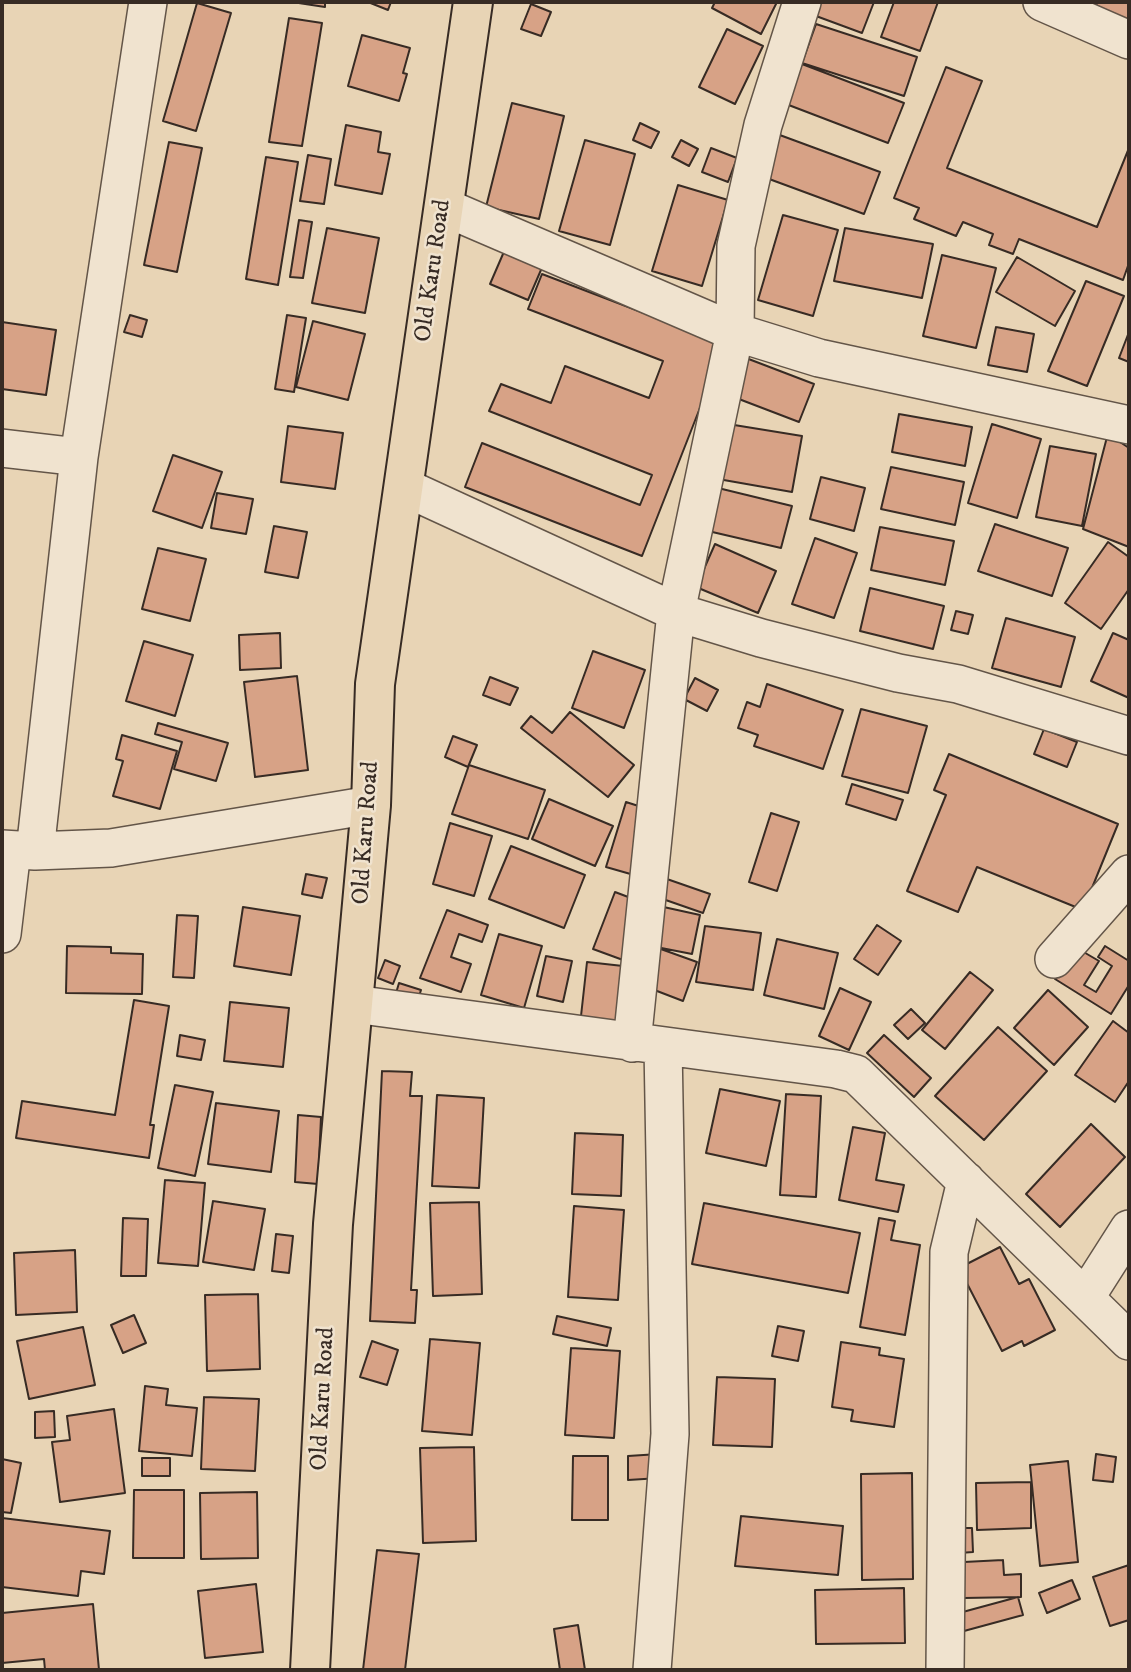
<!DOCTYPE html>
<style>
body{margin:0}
#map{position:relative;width:1131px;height:1672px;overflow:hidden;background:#e8d4b5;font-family:"IM FELL DW Pica",serif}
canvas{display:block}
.frame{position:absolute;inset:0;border:4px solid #372b24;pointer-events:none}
</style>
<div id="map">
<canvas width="1131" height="1672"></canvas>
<div class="frame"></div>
</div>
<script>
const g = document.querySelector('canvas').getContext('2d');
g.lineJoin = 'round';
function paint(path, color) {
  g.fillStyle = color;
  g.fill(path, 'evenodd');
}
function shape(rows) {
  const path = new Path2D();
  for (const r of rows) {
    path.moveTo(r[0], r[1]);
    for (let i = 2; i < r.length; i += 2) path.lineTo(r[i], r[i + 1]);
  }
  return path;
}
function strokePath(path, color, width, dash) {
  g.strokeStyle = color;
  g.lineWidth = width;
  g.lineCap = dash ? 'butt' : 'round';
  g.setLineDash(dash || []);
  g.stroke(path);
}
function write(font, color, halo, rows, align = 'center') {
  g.font = font + ' "IM FELL DW Pica",serif';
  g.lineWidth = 5;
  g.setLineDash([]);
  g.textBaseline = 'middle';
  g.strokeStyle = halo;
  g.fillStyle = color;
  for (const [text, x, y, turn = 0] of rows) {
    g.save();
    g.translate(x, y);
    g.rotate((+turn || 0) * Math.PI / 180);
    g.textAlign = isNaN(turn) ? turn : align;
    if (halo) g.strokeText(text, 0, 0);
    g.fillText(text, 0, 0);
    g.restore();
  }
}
const building = shape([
 [292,2,325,2,325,7,292,2],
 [368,2,391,2,388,10,368,2],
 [715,2,777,2,761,34,712,8,715,2],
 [821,2,874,2,862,33,816,16,821,2],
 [894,2,938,2,920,51,881,37,894,2],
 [1092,2,1129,2,1129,27,1092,2],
 [197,3,231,13,196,131,163,121,197,3],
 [531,4,551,12,541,36,521,29,531,4],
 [289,18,322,23,302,146,269,142,289,18],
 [816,24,917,57,904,96,802,63,816,24],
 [727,29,763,46,735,104,699,87,727,29],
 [362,35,410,48,403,73,407,74,399,101,348,86,362,35],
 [802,64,904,103,888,143,786,104,802,64],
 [946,67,982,81,947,168,1097,227,1129,148,1129,263,1123,280,1019,239,1013,254,989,245,993,234,963,222,956,236,914,219,919,208,894,198,946,67],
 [512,103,564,116,539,219,486,207,512,103],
 [640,123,659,132,651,148,633,140,640,123],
 [346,125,381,132,378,152,390,154,382,194,335,185,346,125],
 [777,134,880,172,864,214,761,176,777,134],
 [585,140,635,154,610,245,559,231,585,140],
 [681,140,698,149,689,166,672,157,681,140],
 [169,142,202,148,177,272,144,265,169,142],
 [711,148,737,158,728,182,702,172,711,148],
 [308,155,331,159,324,204,300,201,308,155],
 [266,157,298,162,278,285,246,279,266,157],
 [678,185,728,200,702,286,652,271,678,185],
 [783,215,838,230,813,316,758,300,783,215],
 [299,220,312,222,303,278,290,277,299,220],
 [327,228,379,238,365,313,312,303,327,228],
 [845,228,933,244,922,298,834,281,845,228],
 [506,247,544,263,528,300,490,284,506,247],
 [942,255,996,268,976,348,923,336,942,255],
 [1017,257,1075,291,1055,326,996,292,1017,257],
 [542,274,725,344,642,556,465,487,482,443,640,505,652,475,489,411,501,384,551,403,565,366,649,398,663,361,528,309,542,274],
 [1086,281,1124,296,1087,386,1048,371,1086,281],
 [130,315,147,320,142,337,124,332,130,315],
 [287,315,306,318,294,392,275,389,287,315],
 [313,321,365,334,348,400,296,387,313,321],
 [2,322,56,330,46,395,2,389,2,322],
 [996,327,1034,334,1027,372,988,365,996,327],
 [1129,332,1129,362,1119,358,1129,332],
 [746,358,814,384,799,422,731,396,746,358],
 [899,414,972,427,965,466,892,452,899,414],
 [728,424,802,436,792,492,718,479,728,424],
 [992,424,1041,439,1017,518,968,503,992,424],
 [288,426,343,433,335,489,281,482,288,426],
 [1107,437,1117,440,1129,448,1129,547,1083,529,1107,437],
 [1050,446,1096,454,1082,526,1036,517,1050,446],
 [173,455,222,472,202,528,153,511,173,455],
 [891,467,964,482,955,525,881,509,891,467],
 [821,477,865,488,854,531,810,519,821,477],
 [718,488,792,506,781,548,708,531,718,488],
 [217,493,253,499,246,534,211,528,217,493],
 [995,524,1068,548,1052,596,978,571,995,524],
 [274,526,307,532,298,578,265,572,274,526],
 [880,527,954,541,945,585,871,570,880,527],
 [815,538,857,553,834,618,792,604,815,538],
 [1108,542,1129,557,1129,589,1101,629,1065,603,1108,542],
 [715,544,776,571,758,613,696,587,715,544],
 [158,548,206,559,190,621,142,609,158,548],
 [870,588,944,606,933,649,860,631,870,588],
 [956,611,973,615,968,634,951,630,956,611],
 [1006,618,1075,637,1061,687,992,668,1006,618],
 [280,633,281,668,240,670,239,635,280,633],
 [1113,633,1129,640,1129,698,1091,681,1113,633],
 [144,641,193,655,175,716,126,701,144,641],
 [593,651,645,670,624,728,572,708,593,651],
 [297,676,308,770,255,777,244,682,297,676],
 [490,677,518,688,510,705,483,695,490,677],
 [695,678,718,690,707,711,684,699,695,678],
 [767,684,843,710,823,769,754,746,758,735,738,728,747,702,760,707,767,684],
 [861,709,927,726,908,793,842,776,861,709],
 [570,712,634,765,608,797,521,728,531,716,552,733,570,712],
 [158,723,228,743,216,781,174,769,182,742,155,734,158,723],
 [1044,729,1077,742,1067,767,1034,754,1044,729],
 [122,735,177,751,160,809,113,796,123,761,116,759,122,735],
 [453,736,477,745,468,767,445,757,453,736],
 [949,754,1118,824,1083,910,977,867,958,912,907,891,946,795,934,790,949,754],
 [469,765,545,790,528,839,452,814,469,765],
 [852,784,903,800,896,820,846,804,852,784],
 [549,799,613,826,595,866,532,839,549,799],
 [626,802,654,811,634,875,606,867,626,802],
 [771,813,799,822,777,891,749,882,771,813],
 [450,823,492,836,474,896,433,884,450,823],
 [511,846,585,875,564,928,489,899,511,846],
 [306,874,327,878,322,898,302,894,306,874],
 [664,878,710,894,703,913,657,897,664,878],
 [615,892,644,903,623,960,593,949,615,892],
 [659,906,700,915,692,954,651,946,659,906],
 [243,907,300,916,291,975,234,966,243,907],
 [447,910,488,925,482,942,459,934,451,957,471,964,461,992,420,978,447,910],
 [177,915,198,916,194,978,173,977,177,915],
 [877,925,901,941,878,975,854,959,877,925],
 [705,926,761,933,753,990,696,982,705,926],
 [499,934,542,946,524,1008,481,995,499,934],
 [777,939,838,953,824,1009,764,995,777,939],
 [67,946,111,947,111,953,143,954,142,994,66,993,67,946],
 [1105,946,1129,961,1129,985,1111,1014,1055,979,1075,947,1099,961,1084,985,1096,992,1112,966,1098,957,1105,946],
 [658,948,697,962,683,1001,644,986,658,948],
 [546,956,572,961,563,1002,537,996,546,956],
 [385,960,400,966,393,984,378,978,385,960],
 [587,962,632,967,626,1029,580,1025,587,962],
 [970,972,993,990,945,1049,922,1030,970,972],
 [399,983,421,990,416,1006,394,1000,399,983],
 [840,988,871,1002,849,1050,819,1036,840,988],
 [1048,990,1088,1027,1054,1065,1014,1028,1048,990],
 [134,1000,169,1006,150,1125,154,1125,149,1158,16,1138,22,1101,115,1115,134,1000],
 [230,1002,289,1008,283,1067,224,1061,230,1002],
 [911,1009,925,1023,908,1039,894,1025,911,1009],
 [1113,1021,1129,1033,1129,1081,1115,1102,1075,1075,1113,1021],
 [998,1027,1047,1071,984,1140,935,1096,998,1027],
 [180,1035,205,1040,201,1060,177,1056,180,1035],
 [884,1035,931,1078,914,1097,867,1053,884,1035],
 [382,1071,412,1072,410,1096,422,1096,411,1290,417,1290,415,1323,370,1321,382,1071],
 [175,1085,213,1092,195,1176,158,1168,175,1085],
 [720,1089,780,1101,766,1166,706,1153,720,1089],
 [786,1094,821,1096,816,1197,780,1195,786,1094],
 [437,1095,484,1098,479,1188,432,1186,437,1095],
 [216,1103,279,1111,271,1172,208,1164,216,1103],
 [298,1115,321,1117,318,1184,295,1182,298,1115],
 [1091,1124,1125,1157,1060,1227,1026,1194,1091,1124],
 [853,1127,885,1133,876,1180,904,1185,898,1212,839,1200,853,1127],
 [575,1133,623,1135,621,1196,572,1194,575,1133],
 [165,1180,205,1183,198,1266,158,1263,165,1180],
 [213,1201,265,1209,254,1270,203,1262,213,1201],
 [479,1202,482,1294,433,1296,430,1203,479,1202],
 [704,1203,860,1233,848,1293,692,1264,704,1203],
 [574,1206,624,1210,618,1300,568,1297,574,1206],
 [123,1218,148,1219,146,1276,121,1276,123,1218],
 [879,1218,895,1221,891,1240,920,1245,905,1335,860,1327,879,1218],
 [276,1234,293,1236,289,1273,272,1271,276,1234],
 [1000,1247,1019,1284,1029,1279,1055,1330,1024,1346,1022,1341,1002,1351,959,1268,1000,1247],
 [75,1250,77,1312,16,1315,14,1253,75,1250],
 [258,1294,260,1369,207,1371,205,1295,258,1294],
 [134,1315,146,1343,123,1353,111,1325,134,1315],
 [557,1316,611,1328,607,1346,553,1334,557,1316],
 [778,1326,804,1331,798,1361,772,1356,778,1326],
 [83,1327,95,1385,29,1399,17,1341,83,1327],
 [430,1339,480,1343,472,1435,422,1431,430,1339],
 [372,1341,398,1350,387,1385,360,1377,372,1341],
 [841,1342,880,1348,879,1355,904,1359,894,1427,851,1421,853,1410,832,1407,841,1342],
 [571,1348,620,1351,614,1438,565,1435,571,1348],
 [717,1377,775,1379,772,1447,713,1445,717,1377],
 [145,1386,168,1389,166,1405,197,1408,192,1456,139,1451,145,1386],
 [204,1397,259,1399,255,1471,201,1469,204,1397],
 [114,1409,125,1493,60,1502,52,1442,70,1440,67,1416,114,1409],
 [54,1411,55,1437,35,1438,35,1412,54,1411],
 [474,1447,476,1541,423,1543,420,1448,474,1447],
 [659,1454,660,1478,628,1480,628,1456,659,1454],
 [1096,1454,1116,1457,1113,1482,1093,1480,1096,1454],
 [573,1456,608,1456,608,1520,572,1520,573,1456],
 [142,1458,170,1458,170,1476,142,1476,142,1458],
 [2,1459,21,1463,11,1513,2,1512,2,1459],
 [1068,1461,1078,1562,1040,1566,1030,1465,1068,1461],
 [912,1473,913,1579,862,1580,861,1474,912,1473],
 [1031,1482,1031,1528,977,1530,976,1483,1031,1482],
 [134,1490,184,1490,184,1558,133,1558,134,1490],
 [257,1492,258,1558,201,1559,200,1493,257,1492],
 [741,1516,843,1526,838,1575,735,1566,741,1516],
 [2,1518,110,1531,104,1574,81,1571,78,1596,2,1587,2,1518],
 [958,1528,972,1528,973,1552,959,1553,958,1528],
 [377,1550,419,1554,405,1670,363,1670,377,1550],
 [1003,1560,1004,1575,1021,1574,1021,1597,964,1598,964,1562,1003,1560],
 [1129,1565,1129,1620,1110,1626,1093,1577,1129,1565],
 [1072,1580,1080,1599,1047,1613,1039,1593,1072,1580],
 [256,1584,263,1652,205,1658,198,1591,256,1584],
 [904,1588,905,1643,816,1644,815,1590,904,1588],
 [1018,1597,1023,1615,964,1631,959,1613,1018,1597],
 [93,1604,99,1670,45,1670,44,1659,2,1663,2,1613,93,1604],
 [578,1625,585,1670,560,1670,554,1629,578,1625]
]);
paint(building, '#d7a286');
strokePath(building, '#372b24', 2);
const minor = shape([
 [1042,2,1129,40],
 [444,207,735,332,819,358,1129,425],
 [2,448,79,457],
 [404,487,676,612,761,638,898,673,958,684,1129,736],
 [2,849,35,851,111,848,371,805],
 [35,851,79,457,148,2],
 [2,934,12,850],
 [1054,959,1129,874],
 [354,1004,836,1069,856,1074,1129,1341],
 [632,1043,676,612,735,332,736,246,763,125,802,2],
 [1085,1298,1129,1229],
 [652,1670,670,1434,663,1046],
 [945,1670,949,1252,966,1181]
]);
const major = shape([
 [310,1670,333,1224,371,805,375,684,473,2]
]);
strokePath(minor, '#635548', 40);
strokePath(major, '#372b24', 42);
strokePath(minor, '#f0e3cf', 37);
strokePath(major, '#e8d4b5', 38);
write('24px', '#372b24', '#f0e3cf', [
 ["Old Karu Road",434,271,-82],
 ["Old Karu Road",367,833,-86],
 ["Old Karu Road",324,1399,-87]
]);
</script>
